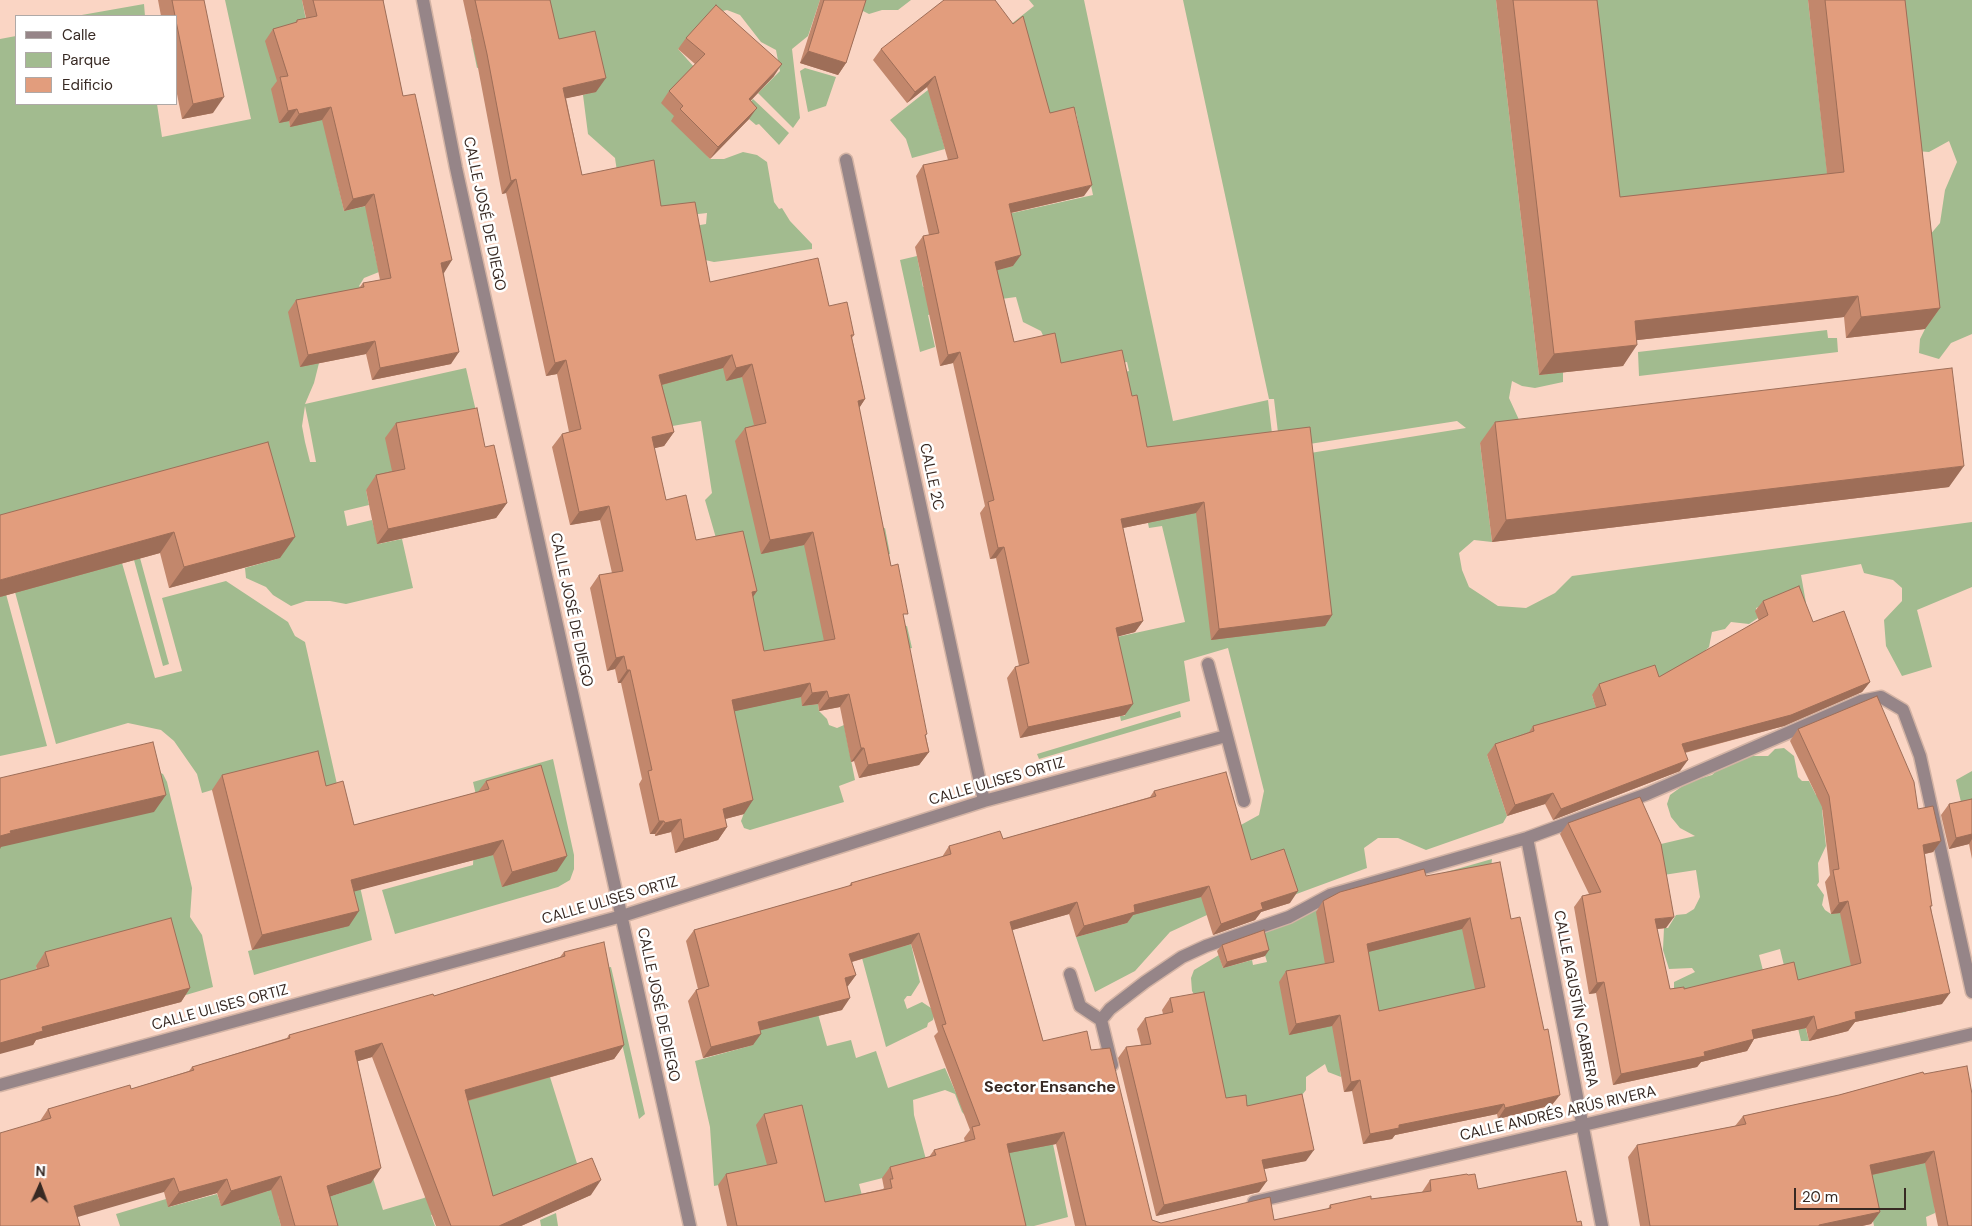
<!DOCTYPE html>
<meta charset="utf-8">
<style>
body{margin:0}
#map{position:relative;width:1972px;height:1226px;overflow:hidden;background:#fad5c4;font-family:"DM Sans",sans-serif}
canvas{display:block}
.legend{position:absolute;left:15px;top:15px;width:162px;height:90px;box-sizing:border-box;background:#fff;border:1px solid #afa9a7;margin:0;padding:6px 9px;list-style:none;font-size:15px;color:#372923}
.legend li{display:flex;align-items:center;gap:10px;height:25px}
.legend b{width:25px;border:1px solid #afa9a7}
.north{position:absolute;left:15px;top:1161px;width:50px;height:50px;-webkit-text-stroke:4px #fff;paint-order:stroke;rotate:2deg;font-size:14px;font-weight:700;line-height:20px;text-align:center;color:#372923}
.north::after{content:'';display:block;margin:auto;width:18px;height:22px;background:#372923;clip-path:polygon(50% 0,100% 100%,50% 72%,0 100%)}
.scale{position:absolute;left:1794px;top:1188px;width:112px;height:22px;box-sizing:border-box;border:2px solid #372923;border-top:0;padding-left:6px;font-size:15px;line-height:18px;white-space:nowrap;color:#372923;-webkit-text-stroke:4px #fff;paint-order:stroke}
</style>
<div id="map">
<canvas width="1972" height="1226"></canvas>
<ul class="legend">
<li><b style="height:6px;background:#968588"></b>Calle</li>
<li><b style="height:14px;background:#a2bb8f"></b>Parque</li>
<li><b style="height:14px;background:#e29d7d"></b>Edificio</li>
</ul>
<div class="north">N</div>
<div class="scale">20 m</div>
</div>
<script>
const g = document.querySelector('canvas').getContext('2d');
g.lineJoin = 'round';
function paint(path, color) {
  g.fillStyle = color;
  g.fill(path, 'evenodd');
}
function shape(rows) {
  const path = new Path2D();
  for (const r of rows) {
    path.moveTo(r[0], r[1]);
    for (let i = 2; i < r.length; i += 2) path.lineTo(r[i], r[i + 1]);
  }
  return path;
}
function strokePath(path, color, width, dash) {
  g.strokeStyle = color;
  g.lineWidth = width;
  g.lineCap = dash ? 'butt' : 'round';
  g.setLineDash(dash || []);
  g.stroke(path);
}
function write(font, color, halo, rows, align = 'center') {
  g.font = font + ' "DM Sans",sans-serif';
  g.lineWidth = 5;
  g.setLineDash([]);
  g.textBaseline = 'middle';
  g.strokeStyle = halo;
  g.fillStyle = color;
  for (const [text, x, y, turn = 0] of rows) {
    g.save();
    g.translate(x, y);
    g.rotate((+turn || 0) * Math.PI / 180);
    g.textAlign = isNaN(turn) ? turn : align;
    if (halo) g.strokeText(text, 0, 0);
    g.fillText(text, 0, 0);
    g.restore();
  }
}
paint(shape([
 [225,0,302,0,306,20,289,121,290,126,394,104,324,124,344,211,417,194,372,241,379,272,364,278,359,286,367,293,319,363,314,383,305,404,466,368,487,459,393,478,366,490,369,505,344,511,347,526,372,520,378,544,402,539,413,588,346,604,330,601,306,601,291,606,273,595,266,587,246,578,245,568,280,558,0,527,0,39,16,36,16,104,157,104,162,137,251,119],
 [305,406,310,430,316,462,310,462,305,442,302,426],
 [538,0,820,0,808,36,792,49,800,118,793,128,758,93,780,71,776,50,761,42,740,15,727,10,718,12,678,49,695,68,675,117,710,159,724,159,743,152,757,155,767,162,774,202,779,209,782,208,790,221,812,244,812,249,714,262,705,260,695,226,706,224,707,213,663,218,618,178,615,158,588,134,583,95,596,91,586,44,477,68,471,39],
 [862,0,911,0,898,10,882,10,869,14,859,9],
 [1029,0,1084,0,1173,421,1268,400,1273,442,1304,454,1466,428,1457,421,1303,445,1279,441,1274,399,1269,399,1183,0,1496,0,1539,375,1563,372,1563,382,1535,388,1522,386,1512,381,1509,398,1520,422,1480,443,1492,542,1474,540,1459,553,1462,570,1469,587,1498,606,1526,608,1555,593,1572,576,1972,522,1972,587,1917,610,1932,667,1902,676,1886,646,1884,620,1902,601,1902,588,1893,580,1864,573,1861,564,1801,575,1806,603,1804,611,1776,601,1756,608,1758,618,1749,624,1731,622,1725,629,1712,632,1709,647,1682,673,1592,695,1602,726,1487,755,1507,816,1503,823,1426,850,1398,838,1378,838,1364,848,1367,868,1291,896,1231,904,1183,926,1170,932,1135,971,1095,992,1076,937,1127,923,1126,917,1239,826,1259,815,1264,791,1228,648,1184,661,1190,701,1121,721,1120,716,1125,716,1108,639,1185,622,1162,526,1149,528,1117,374,1129,371,1127,362,1054,374,1047,344,1041,331,1023,322,1016,297,994,300,928,315,935,347,920,352,900,260,917,256,923,287,1013,266,999,216,1093,195,1076,113,1041,121,931,99,945,149,912,158,906,139,890,120,1034,6],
 [1580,0,1808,0,1837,262,1621,217],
 [1888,0,1972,0,1972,334,1951,343,1939,359,1919,353,1920,339,1925,329,1929,236,1940,223,1945,190,1957,162,1949,141,1929,152,1916,151],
 [144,4,145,16,76,16],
 [805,68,836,77,826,106,808,112,800,71],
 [753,99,789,133,779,145,759,124,756,125,749,119,744,109],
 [1827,330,1828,338,1837,338,1838,352,1639,376,1638,352],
 [590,367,723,367,762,373,872,531,885,528,890,554,857,560,899,627,907,626,912,648,898,651,802,706,818,704,819,711,827,719,829,725,837,728,844,725,855,780,839,786,844,802,750,830,744,828,741,821,744,813,715,715,764,704,705,500,712,493,701,421,661,428],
 [140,558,169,664,163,666,134,560],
 [122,563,155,678,182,671,162,598,226,581,288,622,295,636,305,642,372,940,254,975,248,951,349,925,212,790,202,793,197,774,174,741,161,730,128,723,56,744,15,592],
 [6,594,47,746,0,756,0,596],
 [1180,711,1181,717,1039,759,1037,754],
 [1784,748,1794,756,1798,777,1802,781,1809,781,1816,795,1889,764,1822,810,1826,846,1818,863,1819,882,1817,885,1824,895,1822,905,1825,910,1831,914,1850,911,1892,946,1906,1012,1892,1014,1855,986,1796,990,1809,1041,1801,1041,1789,989,1674,992,1674,982,1695,972,1692,968,1669,969,1663,950,1664,928,1668,928,1676,915,1686,914,1694,909,1700,897,1696,870,1657,876,1661,844,1695,836,1680,828,1671,817,1667,804,1670,795,1688,782,1712,775,1722,766,1745,756,1768,756,1775,749],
 [1780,949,1787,978,1766,982,1759,955],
 [553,759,574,855,574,869,570,880,558,887,395,934,382,890,473,865,476,795,473,782],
 [156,771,163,774,167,782,192,888,190,917,202,935,213,987,179,997,36,966,40,981,0,991,0,803],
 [1972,771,1972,809,1963,811,1956,780],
 [1492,859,1477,997,1340,1069,1341,1077,1328,1072,1325,1064,1306,1077,1306,1090,1294,1105,1221,1109,1199,1003,1192,991,1191,978,1194,970,1219,955,1223,968,1252,960,1253,965,1267,962,1262,945,1263,932,1278,928,1306,912],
 [911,944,920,982,911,996,907,996,904,1000,907,1009,922,1002,931,1008,934,1016,933,1020,928,1023,927,1027,886,1047,862,958],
 [611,967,645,1114,639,1119,605,968],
 [813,996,827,1046,851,1040,856,1058,876,1051,888,1088,945,1068,956,1093,985,1083,1046,1145,1053,1144,1068,1217,1034,1226,1020,1226,971,1121,962,1112,955,1094,945,1090,913,1100,914,1115,944,1226,918,1169,859,1184,864,1203,829,1211,767,1169,757,1177,714,1186,710,1127,695,1061,753,1045,748,1025],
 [550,1077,580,1173,485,1208,463,1203,431,1215,435,1226,330,1226,323,1199,367,1184,363,1146,383,1210,424,1198,426,1197,455,1104],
 [295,1154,278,1215,281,1226,120,1226,116,1214,166,1199,169,1207,217,1194,221,1205,268,1191],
 [1932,1161,1935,1213,1926,1217,1927,1226,1874,1226,1864,1173],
 [556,1213,558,1226,541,1226,540,1220]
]), '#a2bb8f');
const minor = shape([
 [423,0,456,168,690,1226],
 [846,160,984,801],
 [1208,664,1244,801],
 [1527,838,1602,1226],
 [1070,974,1080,1006,1101,1020,1112,1065],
 [1101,1020,1110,1009,1145,982,1182,957,1206,946,1289,917,1330,895,1527,838,1647,794,1861,701,1881,697,1903,710,1920,756,1972,992],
 [0,1085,622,916,984,801,1226,736],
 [1254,1202,1972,1034]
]);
strokePath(minor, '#d3b3a4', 15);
strokePath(minor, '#968588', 12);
paint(shape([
 [158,0,204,0,213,113,182,119,176,89,176,16,161,16],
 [302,0,384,0,383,2,403,96,444,273,451,364,372,380,366,354,300,367,288,312,296,300,359,288,363,283,380,280,365,206,344,211,322,120,290,127,289,121,279,123,271,89,277,81,265,41,273,29,295,23,297,20,306,18],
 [463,0,550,0,559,39,596,92,566,98,582,175,661,206,710,282,829,306,854,335,852,338,865,399,859,408,891,566,904,619,929,752,919,765,859,778,854,761,851,762,840,707,819,711,818,704,802,706,801,697,734,711,744,814,725,819,727,827,718,840,675,853,671,832,655,836,655,834,650,834,639,784,642,779,621,683,618,683,615,669,607,671,590,588,599,575,612,573,600,520,570,525,552,447,562,434,569,432,557,374,546,376,506,193,502,194,478,68],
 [723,368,726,381,742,377,754,425,745,428,735,441,761,554,804,545,824,641,764,651,753,597,757,591,696,540,666,500,654,448,664,446,674,432,662,385],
 [820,0,866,0,846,63,838,75,800,63],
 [1496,0,1597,0,1620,197,1827,174,1808,0,1905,0,1940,308,1925,329,1846,338,1844,317,1637,340,1623,366,1539,375],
 [686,38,774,76,750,101,749,119,710,159,671,121,674,116,661,103,669,91,695,64,678,49],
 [881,49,1050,113,1084,196,1011,213,1013,266,997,270,1014,342,1132,396,1147,447,1332,615,1325,626,1211,640,1196,513,1123,528,1143,621,1135,632,1118,636,1125,715,1020,738,1007,678,1015,667,1019,666,996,558,990,559,980,513,985,506,953,363,940,366,915,247,923,236,929,235,916,176,923,165,948,160,927,87,907,103,873,60],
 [1495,422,1949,487,1492,542,1480,443],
 [396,423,485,447,507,503,496,518,377,544,366,490,376,475,392,471,385,438],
 [268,442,280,558,169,588,160,553,0,597],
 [1763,601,1813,622,1870,682,1862,692,1784,726,1685,753,1680,771,1553,820,1545,804,1507,816,1487,755,1495,744,1529,732,1533,726,1596,708,1592,695,1599,684,1659,677,1759,621,1755,611],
 [1798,729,1918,809,1941,841,1933,852,1925,854,1942,1004,1855,1022,1848,1031,1809,1041,1806,1028,1754,1039,1747,1051,1701,1062,1697,1067,1613,1085,1596,993,1589,994,1574,907,1582,896,1589,894,1560,834,1568,823,1666,928,1657,929,1670,989,1684,989,1798,980,1851,966,1840,913,1831,914,1825,882,1830,875,1822,807,1790,741],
 [222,775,326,786,354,825,478,792,486,781,557,871,502,887,493,855,354,891,349,926,252,950,212,790],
 [1154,791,1251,860,1290,903,1261,912,1255,920,1213,935,1201,897,1133,915,1127,923,1076,937,1069,914,1012,930,1043,1041,1091,1050,1152,1220,1161,1223,1274,1220,1328,1209,1330,1205,1371,1199,1422,1192,1430,1180,1468,1175,1478,1189,1577,1222,1582,1226,1075,1226,1056,1144,1009,1153,1026,1226,727,1226,718,1185,726,1174,767,1165,756,1125,764,1114,825,1202,883,1189,884,1188,882,1178,890,1167,929,1157,934,1150,965,1142,964,1138,970,1130,934,1036,938,1032,911,944,852,962,856,975,847,987,842,1010,760,1030,753,1045,703,1058,688,1001,696,990,698,989,686,941,694,930,849,886,851,883,942,857,949,846,1003,839,1150,797],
 [1972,799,1972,859,1969,844,1949,849,1941,815,1949,804],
 [1426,876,1511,919,1552,1105,1498,1119,1497,1114,1395,1135,1392,1139,1363,1144,1352,1091,1344,1092,1332,1026,1289,1035,1279,982,1286,971,1325,964,1316,912,1323,901],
 [1462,929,1475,989,1379,1011,1368,952],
 [1222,945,1265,956,1223,968,1217,951],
 [45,952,190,988,181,1002,36,1040,33,1045,37,970,36,966],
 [564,952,624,1045,614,1059,468,1101,493,1196,591,1195,521,1226,436,1226,372,1057,358,1061,371,1183,330,1196,338,1226,281,1226,271,1190,221,1206,217,1193,168,1207,164,1192,40,1121,48,1109,131,1089,189,1071,192,1067,287,1038,289,1035,434,996,560,957],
 [1170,998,1226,1098,1247,1106,1306,1161,1264,1169,1259,1192,1156,1216,1118,1058,1126,1047,1141,1045,1137,1029,1145,1018,1163,1014,1162,1010],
 [1923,1072,1972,1226,1938,1226,1925,1163,1872,1175,1880,1212,1871,1224,1862,1226,1640,1226,1628,1157,1637,1145,1735,1126,1743,1116,1839,1095]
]), '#c2876c');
paint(shape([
 [808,51,846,63,838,75,800,63],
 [782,64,774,76,741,111,749,99],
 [935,76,927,87,907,103,915,92],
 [606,78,596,92,554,101,563,88],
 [224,97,213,113,182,119,193,104],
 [331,107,322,120,290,127,299,114],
 [757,108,749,119,710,159,718,147],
 [297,109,289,121,279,123,288,111],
 [516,179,506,193,502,194,511,181],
 [1092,185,1084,196,1001,215,1009,204],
 [374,194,365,206,344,211,353,199],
 [1021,255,1013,266,987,273,995,262],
 [452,260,444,273,433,275,441,263],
 [1858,296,1844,317,1620,342,1635,321],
 [1940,308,1925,329,1846,338,1861,317],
 [375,341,366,354,300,367,308,355],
 [1637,345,1623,366,1539,375,1554,354],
 [459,352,451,364,372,380,380,368],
 [960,352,953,363,940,366,948,355],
 [732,355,723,368,650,388,659,375],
 [566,360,557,374,546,376,555,363],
 [752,364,742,377,726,381,736,368],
 [865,399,856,413,858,401],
 [674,432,664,446,643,451,652,437],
 [1964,466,1949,487,1492,542,1506,520],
 [1204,502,1196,513,1113,530,1121,519],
 [507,503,496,518,377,544,388,529],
 [609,506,600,520,570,525,579,512],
 [174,532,160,553,0,597,0,580],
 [813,532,804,545,761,554,770,540],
 [295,537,280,558,169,588,184,567],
 [1004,547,996,558,990,559,998,548],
 [757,591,748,604,752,592],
 [1332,615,1325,626,1211,640,1219,629],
 [1143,621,1135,632,1109,639,1116,628],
 [624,656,615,669,607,671,616,658],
 [627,670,630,670,621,683,618,683],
 [1870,682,1862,692,1784,726,1675,755,1682,744],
 [810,683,801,697,722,714,732,700],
 [827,691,818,704,802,706,812,693],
 [849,694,840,707,819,711,829,698],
 [1133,704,1125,715,1020,738,1028,727],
 [861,748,864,748,854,761,851,762],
 [929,752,919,765,859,778,868,765],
 [1688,760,1680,771,1553,820,1561,809],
 [1553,793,1545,804,1507,816,1515,805],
 [166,795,154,812,1,847,0,849,0,836,10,831],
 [753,800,744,814,714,822,723,809],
 [681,819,671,832,655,836,665,823],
 [659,821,664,821,655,834,650,834],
 [727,827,718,840,675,853,684,839],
 [1972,834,1972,839,1969,844,1949,849,1956,838],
 [503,840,493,855,341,895,351,880],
 [1941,841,1933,852,1915,856,1923,845],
 [567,856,557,871,502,887,512,872],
 [1209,886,1201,897,1133,915,1127,923,1076,937,1084,926,1134,905],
 [1298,891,1290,903,1261,912,1255,920,1213,935,1221,924,1261,903],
 [1848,901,1840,913,1831,914,1839,903],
 [1077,902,1069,914,1002,933,1010,922],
 [359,911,349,926,252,950,262,935],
 [1674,917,1666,928,1647,930,1655,919],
 [1470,918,1462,929,1360,954,1367,944],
 [919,933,911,944,841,965,849,954],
 [1269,950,1265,956,1223,968,1227,962],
 [856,975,848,986,837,990,845,978],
 [1604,982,1596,993,1589,994,1597,983],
 [190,988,181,1002,36,1040,33,1045,0,1054,0,1043,42,1027],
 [1950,993,1942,1004,1855,1022,1848,1031,1809,1041,1817,1030,1855,1012],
 [850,998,842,1010,750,1033,758,1022],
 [1340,1015,1332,1026,1289,1035,1296,1024],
 [1814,1016,1806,1028,1744,1041,1752,1030],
 [761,1034,753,1045,703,1058,711,1047],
 [1754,1039,1747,1051,1701,1062,1697,1067,1613,1085,1621,1074],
 [382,1043,372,1057,345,1065,355,1051],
 [624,1045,614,1059,455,1104,465,1090],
 [1360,1080,1352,1091,1344,1092,1351,1082],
 [1560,1095,1552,1105,1498,1119,1505,1108],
 [1504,1104,1497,1114,1395,1135,1392,1139,1363,1144,1370,1134,1399,1125],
 [1064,1132,1056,1144,999,1155,1007,1144],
 [1314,1150,1306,1161,1254,1171,1262,1160],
 [1934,1151,1925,1163,1862,1177,1870,1165],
 [381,1168,371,1183,317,1201,327,1186],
 [281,1176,271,1190,221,1206,231,1191],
 [174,1178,164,1192,64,1221,74,1206],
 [227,1179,217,1193,168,1207,179,1192],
 [601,1180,591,1195,521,1226,499,1226],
 [1267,1181,1259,1192,1156,1216,1164,1205],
 [1880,1212,1871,1224,1862,1226,1818,1226,1819,1225]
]), '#9e6e58');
const building = shape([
 [172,0,204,0,224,97,193,104,176,21,176,16,175,16,172,0],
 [313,0,383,0,403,96,415,94,452,260,441,263,459,352,380,368,375,341,308,355,296,300,364,287,363,283,391,278,374,194,353,199,331,107,299,114,297,109,288,111,280,77,288,76,273,29,297,22,297,20,317,16,313,0],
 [475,0,550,0,559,39,595,31,606,78,563,88,582,175,654,160,661,206,695,202,710,282,818,258,829,306,847,302,854,335,851,335,865,399,858,401,891,566,898,564,908,614,903,614,927,734,925,735,929,752,868,765,864,748,861,748,849,694,829,698,827,691,812,693,810,683,732,700,753,800,723,809,727,827,684,839,681,819,665,823,664,821,659,821,648,771,652,770,630,670,627,670,624,656,616,658,599,575,623,571,609,506,579,512,562,434,581,429,566,360,555,363,516,179,511,181,487,54,475,0],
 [732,355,736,368,752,364,766,423,745,428,770,540,813,532,835,639,764,651,752,592,757,591,743,531,696,540,686,495,666,500,652,437,674,432,659,375,732,355],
 [824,0,866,0,846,63,808,51,824,0],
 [944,0,995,0,1013,24,1023,16,1050,113,1074,107,1092,185,1009,204,1021,255,995,262,1014,342,1055,333,1061,363,1122,350,1132,396,1137,395,1147,447,1310,427,1332,615,1219,629,1204,502,1121,519,1143,621,1116,628,1133,704,1028,727,1015,667,1029,663,1004,547,998,548,988,502,994,500,960,352,948,355,923,236,939,233,923,165,958,158,935,76,915,92,881,49,944,0],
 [1513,0,1597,0,1620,197,1844,172,1825,0,1905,0,1940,308,1861,317,1858,296,1635,321,1637,345,1554,354,1513,0],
 [716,5,782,64,749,99,757,108,718,147,680,109,683,106,669,91,705,54,686,38,716,5],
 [1952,368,1964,466,1506,520,1495,422,1952,368],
 [477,408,485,447,494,445,507,503,388,529,376,475,405,469,396,423,477,408],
 [268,442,295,537,184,567,174,532,0,580,0,515,268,442],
 [1799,586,1813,622,1844,611,1870,682,1791,715,1682,744,1688,760,1561,809,1553,793,1515,805,1495,744,1534,731,1533,726,1606,705,1599,684,1655,665,1659,677,1768,615,1763,601,1799,586],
 [1877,696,1914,782,1918,809,1933,806,1941,841,1923,845,1932,906,1930,906,1950,993,1855,1012,1856,1019,1817,1030,1814,1016,1752,1030,1754,1039,1704,1052,1705,1056,1621,1074,1604,982,1597,983,1582,896,1601,892,1568,823,1640,797,1661,844,1674,917,1655,919,1670,989,1684,987,1684,989,1794,962,1798,980,1861,963,1848,901,1839,903,1833,870,1839,869,1829,796,1798,729,1877,696],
 [153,742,166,795,10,831,11,833,0,836,0,778,153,742],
 [318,751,326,786,343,781,354,825,489,789,486,781,541,765,567,856,512,872,503,840,351,880,359,911,262,935,222,775,318,751],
 [1226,772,1251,860,1284,849,1298,891,1261,903,1263,909,1221,924,1209,886,1134,905,1135,912,1084,926,1077,902,1010,922,1043,1041,1087,1031,1091,1050,1110,1048,1152,1220,1161,1223,1270,1197,1274,1220,1331,1208,1330,1205,1371,1196,1371,1199,1431,1191,1430,1180,1467,1174,1468,1175,1475,1174,1478,1189,1566,1171,1577,1222,1581,1221,1582,1226,1086,1226,1064,1132,1007,1144,1026,1226,737,1226,726,1174,777,1163,764,1114,802,1105,825,1202,892,1188,890,1179,893,1179,890,1167,936,1155,934,1150,975,1139,972,1127,980,1125,942,1025,946,1024,919,933,849,954,856,975,845,978,850,998,758,1022,761,1034,711,1047,696,990,709,986,694,930,852,885,851,883,951,854,949,846,970,840,1000,831,1003,839,1156,796,1154,791,1226,772],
 [1972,799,1972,834,1956,838,1949,804,1972,799],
 [1500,862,1511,919,1520,917,1544,1030,1548,1029,1560,1095,1505,1108,1504,1104,1399,1125,1399,1128,1370,1134,1360,1080,1351,1082,1340,1015,1296,1024,1286,971,1334,962,1323,901,1340,892,1424,869,1426,876,1500,862],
 [1470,918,1485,987,1379,1011,1367,944,1470,918],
 [171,918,190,988,42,1027,43,1031,0,1043,0,980,49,966,45,952,171,918],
 [1264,930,1269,950,1227,962,1222,945,1264,930],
 [604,942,624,1045,465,1090,493,1196,592,1158,601,1180,499,1226,451,1226,382,1043,355,1051,381,1168,327,1186,338,1226,295,1226,281,1176,231,1191,227,1179,179,1192,174,1178,74,1206,80,1226,0,1226,0,1133,51,1118,48,1109,130,1085,131,1089,194,1070,192,1067,290,1038,289,1035,433,994,434,996,565,956,564,952,604,942],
 [1204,992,1226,1098,1246,1095,1247,1106,1302,1094,1314,1150,1262,1160,1267,1181,1164,1205,1126,1047,1151,1044,1145,1018,1173,1012,1170,998,1204,992],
 [1967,1066,1972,1094,1972,1226,1948,1226,1934,1151,1870,1165,1880,1212,1819,1225,1819,1226,1650,1226,1637,1145,1746,1124,1743,1116,1839,1095,1923,1072,1924,1074,1967,1066]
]);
paint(building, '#e29d7d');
strokePath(building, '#9e6e58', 1);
write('15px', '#372923', '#fff', [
 ["CALLE JOSÉ DE DIEGO",484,214,78],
 ["CALLE 2C",931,477,78],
 ["CALLE JOSÉ DE DIEGO",571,610,78],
 ["CALLE ULISES ORTIZ",997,782,-16],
 ["CALLE ULISES ORTIZ",610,901,-16],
 ["CALLE AGUSTÍN CABRERA",1575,999,79],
 ["CALLE JOSÉ DE DIEGO",658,1005,78],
 ["CALLE ULISES ORTIZ",220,1008,-15],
 ["CALLE ANDRÉS ARÚS RIVERA",1558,1114,-13]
]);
write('bold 16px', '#372923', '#fff', [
 ["Sector Ensanche",1050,1088]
]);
</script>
